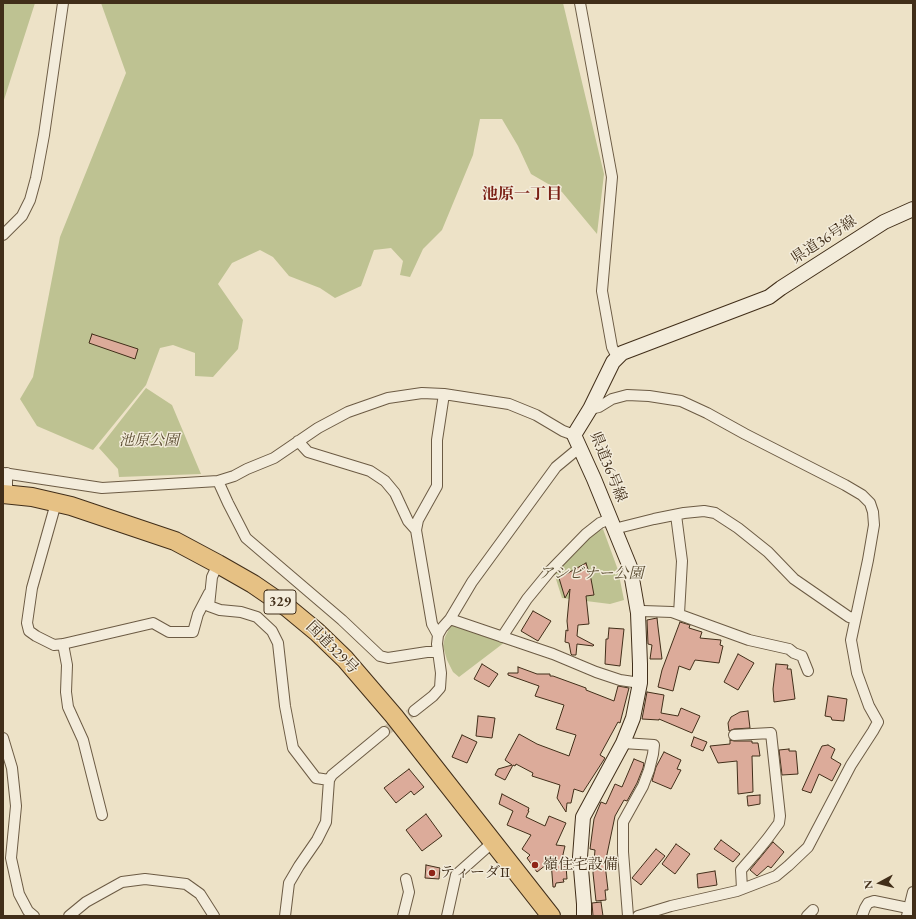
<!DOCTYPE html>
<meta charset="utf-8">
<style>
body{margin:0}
#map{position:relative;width:916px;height:919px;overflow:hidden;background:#ede2c7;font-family:"EB Garamond",serif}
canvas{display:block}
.frame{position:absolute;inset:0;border:4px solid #412e19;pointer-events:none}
.north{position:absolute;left:860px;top:863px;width:40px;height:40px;-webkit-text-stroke:3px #f3ecdb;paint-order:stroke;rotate:263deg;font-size:11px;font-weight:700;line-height:16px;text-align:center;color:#412e19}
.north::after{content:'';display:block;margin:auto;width:14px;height:18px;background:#412e19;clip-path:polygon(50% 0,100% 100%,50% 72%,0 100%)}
</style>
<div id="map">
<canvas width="916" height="919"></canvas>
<div class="frame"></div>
<div class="north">N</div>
</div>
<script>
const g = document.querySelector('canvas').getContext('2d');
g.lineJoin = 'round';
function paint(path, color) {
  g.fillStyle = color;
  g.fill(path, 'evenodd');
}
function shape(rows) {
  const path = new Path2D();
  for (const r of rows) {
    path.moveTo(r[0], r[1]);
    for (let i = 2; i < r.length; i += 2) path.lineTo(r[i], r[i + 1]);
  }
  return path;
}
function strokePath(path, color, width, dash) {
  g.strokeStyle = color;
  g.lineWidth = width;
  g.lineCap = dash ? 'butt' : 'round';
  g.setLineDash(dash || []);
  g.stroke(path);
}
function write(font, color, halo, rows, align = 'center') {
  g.font = font + ' "EB Garamond","Noto Serif JP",serif';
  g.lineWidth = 3;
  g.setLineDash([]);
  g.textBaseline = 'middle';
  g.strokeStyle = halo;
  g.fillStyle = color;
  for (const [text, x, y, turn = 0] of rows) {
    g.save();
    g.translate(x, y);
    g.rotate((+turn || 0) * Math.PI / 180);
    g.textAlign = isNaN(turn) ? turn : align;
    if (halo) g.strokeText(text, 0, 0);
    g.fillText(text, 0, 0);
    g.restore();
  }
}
paint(shape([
 [3,3,35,3,3,103],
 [101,3,563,3,604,174,597,234,562,192,531,174,518,146,502,119,480,119,473,155,442,230,423,249,410,277,400,275,403,261,391,248,374,250,361,286,335,298,320,288,289,276,273,257,260,250,232,263,218,284,243,320,238,349,213,377,195,376,195,353,173,345,160,348,146,385,93,450,37,426,20,399,33,377,60,237,126,73],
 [146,388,172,405,201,474,119,477,118,469,99,448],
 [603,529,618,570,624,600,610,604,562,598,554,573,591,535],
 [452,623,505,642,459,677,453,672,447,660,443,646,445,637]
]), '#bec292');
const building = shape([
 [92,334,138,349,135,359,89,343,92,334],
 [586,563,591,579,594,595,586,596,589,624,578,625,577,636,594,645,593,646,577,644,576,655,572,655,571,654,569,643,565,642,566,630,568,631,567,621,570,589,565,598,559,578,586,563],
 [533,611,551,621,538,641,521,631,533,611],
 [657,618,658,627,662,659,650,659,652,645,648,644,647,620,657,618],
 [680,622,690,625,689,628,702,632,700,638,721,640,720,645,723,646,719,663,695,660,690,670,679,666,673,691,658,687,662,670,680,622],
 [609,628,624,629,620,666,605,664,606,639,608,639,609,628],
 [738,654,754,663,738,690,724,682,738,654],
 [482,664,498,674,489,687,474,679,482,664],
 [776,664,788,665,787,669,791,669,795,699,774,702,773,689,776,664],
 [518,667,537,674,550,674,550,676,553,676,586,688,586,690,614,701,618,686,629,688,620,723,618,722,600,755,605,758,583,792,574,789,571,803,567,803,566,812,557,798,560,785,532,776,533,773,516,764,515,766,513,765,505,780,495,775,498,769,512,765,505,760,519,734,537,744,569,756,576,735,556,729,564,705,535,696,539,686,508,675,508,673,518,673,518,667],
 [647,692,664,695,661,713,678,716,681,708,700,716,692,733,659,719,659,720,642,719,647,692],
 [828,696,847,699,844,721,832,720,831,717,825,716,828,696],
 [748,711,750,728,734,729,729,731,728,723,731,717,740,712,748,711],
 [478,716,495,718,492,738,476,736,478,716],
 [462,735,477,742,467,763,452,757,462,735],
 [694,737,707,742,703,751,691,746,694,737],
 [730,740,734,741,752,741,752,743,758,743,760,756,752,756,753,792,738,794,737,761,718,763,710,746,730,744,730,740],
 [828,745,835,749,831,758,841,764,832,781,819,774,811,793,802,790,820,750,822,746,828,745],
 [789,749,789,751,796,751,798,774,782,775,779,750,789,749],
 [664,752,681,760,677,769,681,770,671,789,652,781,656,767,664,752],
 [634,759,644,763,643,768,637,783,627,801,624,800,615,816,605,864,608,890,605,890,606,900,596,901,593,873,595,850,590,849,594,819,601,802,606,804,615,784,622,787,634,759],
 [409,769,424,787,414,795,411,791,396,803,384,788,409,769],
 [502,794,529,808,528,811,529,811,526,817,545,826,549,816,566,823,556,845,565,846,561,863,564,862,564,866,566,866,567,879,563,879,564,882,556,883,555,887,553,887,551,861,537,872,527,858,530,855,522,849,531,835,507,825,513,811,499,804,502,794],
 [760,795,760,804,748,806,747,796,760,795],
 [426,814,442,836,422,851,406,830,426,814],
 [721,840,740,854,733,862,714,849,721,840],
 [773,842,784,852,771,868,768,866,757,876,750,870,773,842],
 [676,844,690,854,675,874,662,864,676,844],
 [656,849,665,856,641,885,632,878,656,849],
 [426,865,440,868,439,879,425,878,426,865],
 [715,871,717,885,698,888,697,874,715,871],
 [601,902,603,916,593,916,592,903,601,902]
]);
paint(building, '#dcab9a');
strokePath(building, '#412e19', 1);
strokePath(shape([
 [384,732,414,711]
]), '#cbbea4', 10, [10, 5]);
const street = shape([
 [580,3,612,177,602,291,612,347,617,357],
 [3,235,22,216,30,200,36,178,44,135,63,3],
 [590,409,599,407,612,399,627,395,649,396,681,401,707,413,745,434,845,485,862,495,870,503,873,512,874,525,868,560,851,640,857,673,869,706,878,722,873,731,851,765,808,847,788,866,776,876,737,891,671,906,638,916],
 [298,441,308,452,370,471,385,481,395,493,408,521,416,530,432,624,438,635],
 [3,473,102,488,218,481,234,476,247,469,274,458,318,428,348,412,388,398,422,393,444,394,509,404,536,415,563,431,574,435],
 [7,473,7,494],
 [218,481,228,503,246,538,342,620,380,656,388,658,427,652,438,652],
 [56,503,32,588,27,623,29,631,36,636,54,645,63,644,153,623,169,632,193,632,198,614,209,593],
 [676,515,682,561,679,614],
 [614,529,654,519,684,513,704,511,715,513,738,528,768,552,794,579,849,617,854,618],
 [416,530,418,520,437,486,437,440,444,394],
 [218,564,212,577,209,606,220,610,241,612,257,617,272,631,278,643,285,706,293,748,316,778,329,780],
 [638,613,643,611,672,612,749,640,789,649,794,653,802,656,808,671],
 [450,619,553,654,596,672,620,680,640,683],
 [502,637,527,599,550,571,586,534,600,523,610,519],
 [63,644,67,665,66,692,68,707,83,740,102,815],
 [414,711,433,696,440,688,441,673,437,644,438,635,442,628,450,619,472,582,556,467,579,448],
 [734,735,771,733,780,816,779,823,768,838,755,854,741,870,742,889],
 [3,738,12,768,16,806,11,858,19,894,28,911,34,916],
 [623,743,654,745,653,754,649,770,643,786,623,822,623,852,628,916],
 [69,916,86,902,122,882,145,879,186,884,200,894,214,916],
 [285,916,289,883,299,866,317,840,326,822,329,780,332,775,384,732],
 [403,916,409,892,406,879],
 [447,916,456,875,493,842],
 [807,916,813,910],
 [862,916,865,908,868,903,874,901,908,908],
 [907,916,913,892]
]);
const secondary = shape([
 [584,916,584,904,580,857,583,817,623,743,633,718,640,683,640,664,638,613,630,567,594,479,574,435,590,409,613,362,622,353,769,297,781,288,884,222,913,209]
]);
const highway = shape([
 [3,494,32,497,71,506,175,541,218,564,253,584,288,608,317,632,345,659,394,716,551,916]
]);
strokePath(street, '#6c5b44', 12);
strokePath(secondary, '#412e19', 16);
strokePath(highway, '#412e19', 20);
strokePath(street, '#f3ecdb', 10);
strokePath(secondary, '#f3ecdb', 14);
strokePath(highway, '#e6c184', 18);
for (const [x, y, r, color] of [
 [535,865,4,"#8f2418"],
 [432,873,4,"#8f2418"]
]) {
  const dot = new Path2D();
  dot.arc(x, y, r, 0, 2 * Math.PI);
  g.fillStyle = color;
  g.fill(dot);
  strokePath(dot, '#f3ecdb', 1.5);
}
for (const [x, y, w] of [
 [280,602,32]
]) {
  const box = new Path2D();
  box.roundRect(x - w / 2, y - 12, w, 24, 3);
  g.fillStyle = '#f3ecdb';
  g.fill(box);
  strokePath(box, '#412e19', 1);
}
write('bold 14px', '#412e19', null, [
 ["329",280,602]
]);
write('15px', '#412e19', '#f3ecdb', [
 ["県道36号線",824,240,-33],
 ["県道36号線",608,467,68],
 ["国道329号",332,648,45]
]);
write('italic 15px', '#5a4c31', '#f3ecdb', [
 ["池原公園",149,441],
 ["アシビナー公園",591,574]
]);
write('15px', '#412e19', '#f3ecdb', [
 ["嶺住宅設備",543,865],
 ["ティーダⅡ",440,873]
], 'left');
write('bold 16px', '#7a1f14', '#f3ecdb', [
 ["池原一丁目",522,195]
]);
</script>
